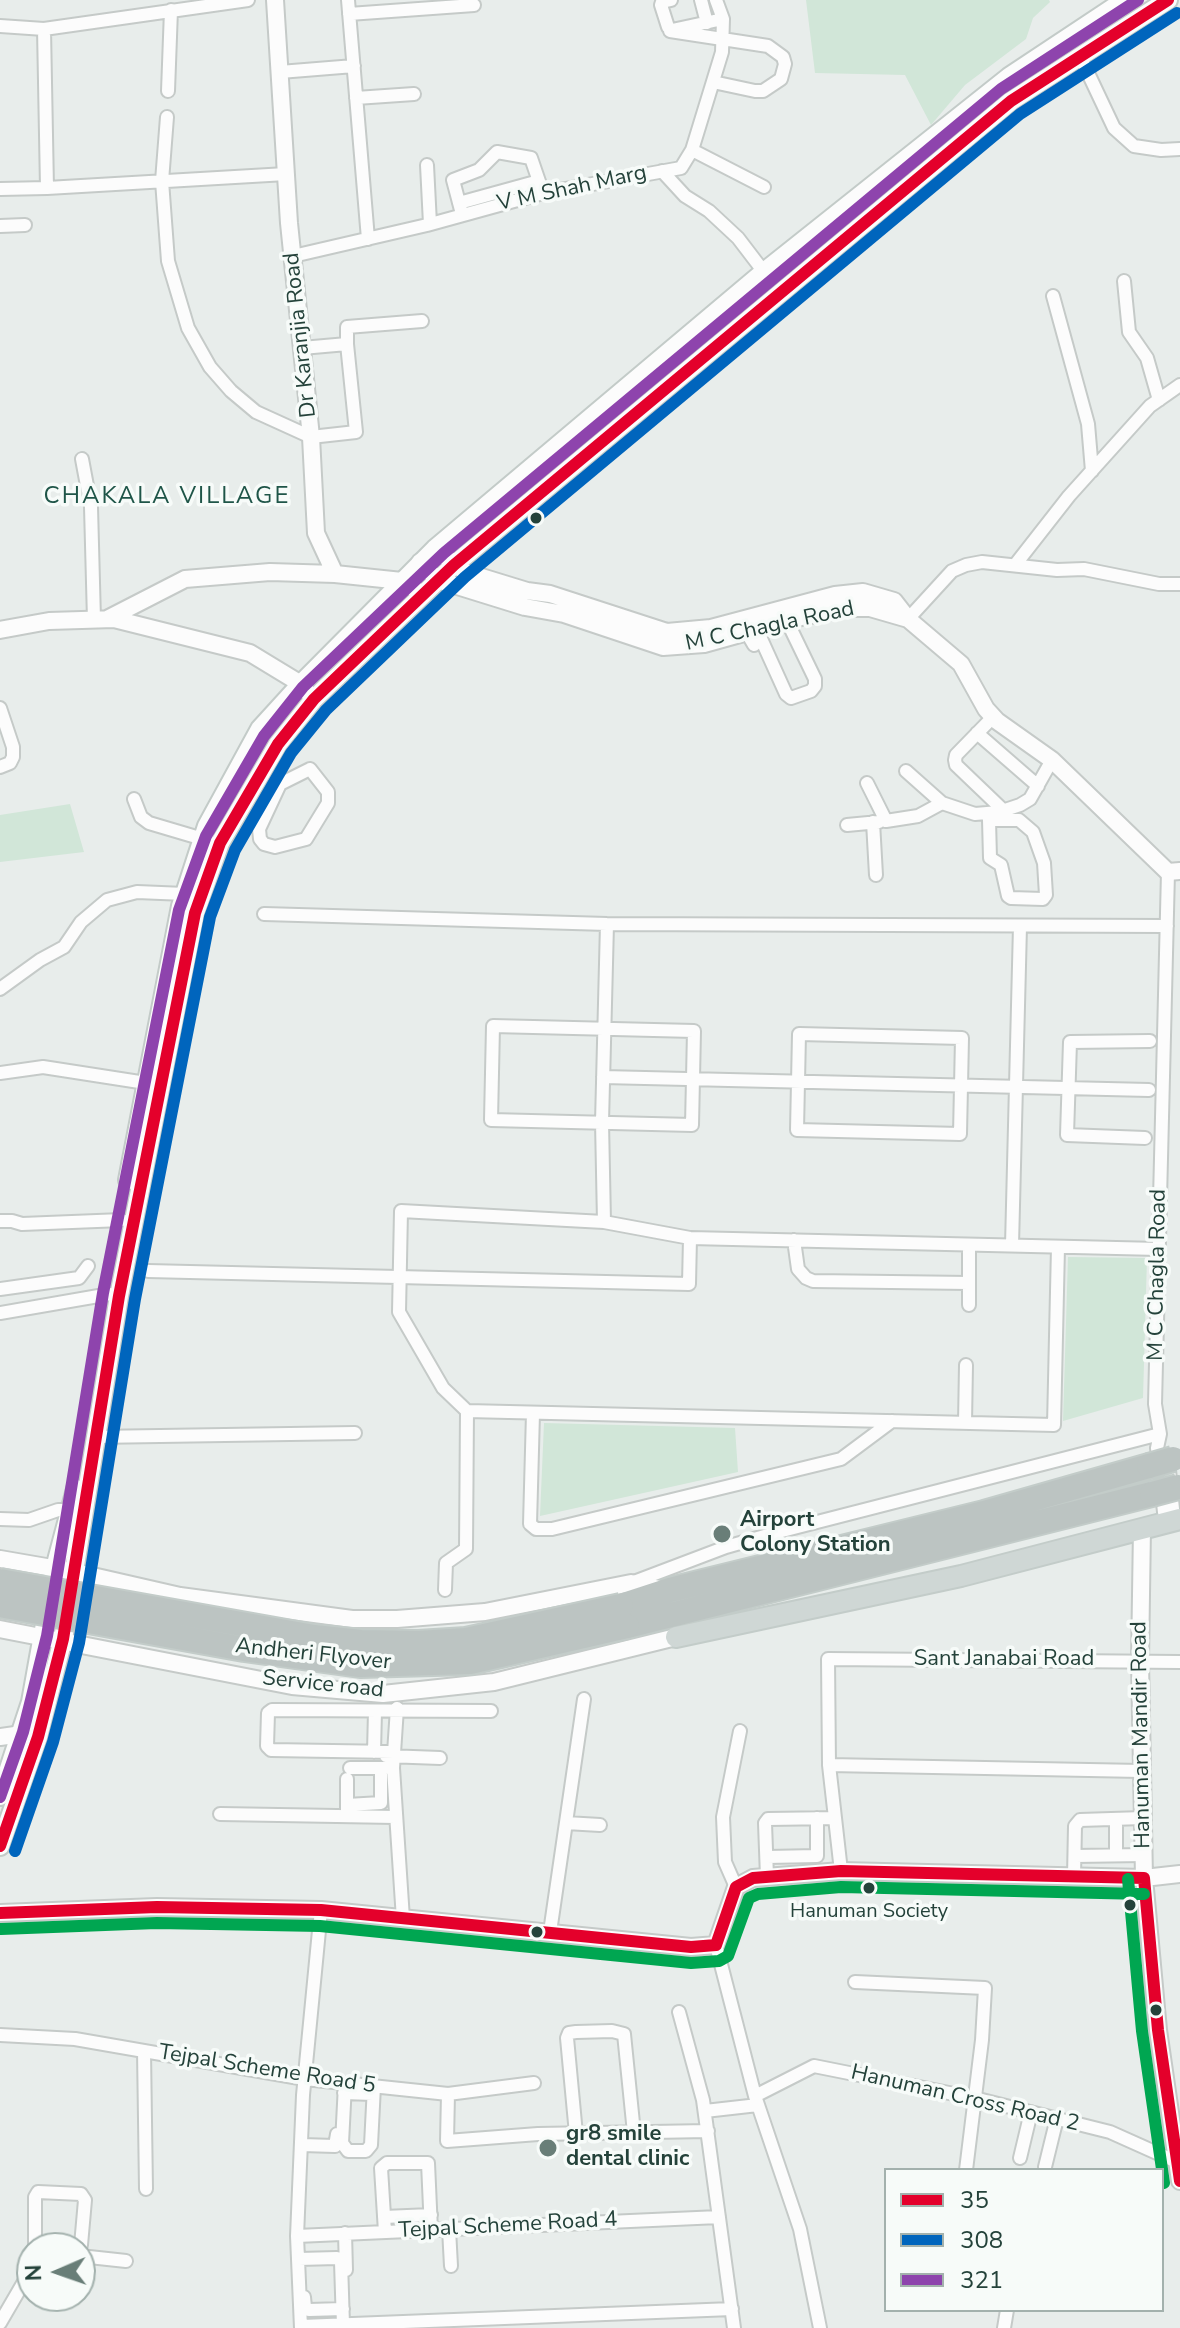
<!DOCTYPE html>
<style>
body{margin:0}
#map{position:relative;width:1180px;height:2328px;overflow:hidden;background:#e8edeb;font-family:"Nunito Sans",sans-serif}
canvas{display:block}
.legend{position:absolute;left:884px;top:2168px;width:280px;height:144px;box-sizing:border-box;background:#f7fbf9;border:2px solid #a3b1ad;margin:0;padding:10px 14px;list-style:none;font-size:24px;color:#24423a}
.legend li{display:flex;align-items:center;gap:16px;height:40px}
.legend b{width:40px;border:2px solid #a3b1ad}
.north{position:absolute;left:16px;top:2232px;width:80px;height:80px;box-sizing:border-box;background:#f7fbf9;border:2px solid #a3b1ad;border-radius:50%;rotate:268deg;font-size:22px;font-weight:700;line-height:32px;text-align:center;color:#24423a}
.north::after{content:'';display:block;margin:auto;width:28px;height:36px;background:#697e78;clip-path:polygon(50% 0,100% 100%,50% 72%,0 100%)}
</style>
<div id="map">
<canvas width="1180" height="2328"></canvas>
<ul class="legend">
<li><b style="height:10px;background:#e4002b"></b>35</li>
<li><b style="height:10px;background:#0065bd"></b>308</li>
<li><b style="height:10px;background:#8e44ad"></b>321</li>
</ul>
<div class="north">N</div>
</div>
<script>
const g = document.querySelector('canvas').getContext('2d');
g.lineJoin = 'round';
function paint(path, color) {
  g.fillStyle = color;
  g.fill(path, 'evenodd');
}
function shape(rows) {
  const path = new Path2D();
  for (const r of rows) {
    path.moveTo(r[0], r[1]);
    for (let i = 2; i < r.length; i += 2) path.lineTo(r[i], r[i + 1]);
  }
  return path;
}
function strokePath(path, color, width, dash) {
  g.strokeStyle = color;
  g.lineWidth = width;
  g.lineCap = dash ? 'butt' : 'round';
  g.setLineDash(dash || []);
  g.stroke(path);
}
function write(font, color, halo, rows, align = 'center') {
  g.font = font + ' "Nunito Sans",sans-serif';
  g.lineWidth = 7;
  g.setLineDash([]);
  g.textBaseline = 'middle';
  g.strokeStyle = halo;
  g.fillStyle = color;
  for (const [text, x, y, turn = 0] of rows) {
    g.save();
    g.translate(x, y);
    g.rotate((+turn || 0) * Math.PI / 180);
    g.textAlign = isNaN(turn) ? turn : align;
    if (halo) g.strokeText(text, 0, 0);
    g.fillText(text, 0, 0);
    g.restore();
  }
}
paint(shape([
 [806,0,1049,0,1050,2,1033,18,1026,39,965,85,931,125,905,75,815,73],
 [70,804,84,852,0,862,0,815],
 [1068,1257,1147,1258,1143,1398,1063,1421],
 [544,1423,735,1428,738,1472,540,1516]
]), '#d1e6d8');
const minor = shape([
 [348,0,368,239],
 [671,0,662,2,661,5,668,27,672,30,723,19],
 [701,0,707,23],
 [349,14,474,5],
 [0,26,44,29,248,0],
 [44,29,47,188,286,174],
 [670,31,768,46,783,57,785,64,781,79,763,91,755,91,713,82],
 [1080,56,1114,128,1134,146,1161,150,1180,149],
 [280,72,354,66],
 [168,91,171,10],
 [356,98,414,94],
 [167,117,162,181,168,261,188,328,210,367,231,391,256,412,311,437,356,432,347,344,302,348],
 [692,150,764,187],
 [427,165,430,224],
 [662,171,685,196,709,211,738,238,764,272],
 [0,189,47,188],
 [459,203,539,181],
 [462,214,453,180,479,170,497,152,531,158,543,193],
 [0,226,25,225],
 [293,256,427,225,543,193,681,168,692,150,722,52,723,19,716,0],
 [1124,281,1129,332,1147,358,1159,400],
 [1053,296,1088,424,1092,471],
 [347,344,347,327,422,321],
 [82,459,91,507,94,620],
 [1015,565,1069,496,1150,406,1180,385],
 [908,619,952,571,966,565,982,562,1057,570,1084,569,1159,584,1180,584],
 [757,630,786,694,791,698,811,691,815,686,815,679,787,621],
 [747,633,754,645],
 [0,708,13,747,13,757,10,763,0,767],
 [993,717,956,755,955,760,956,765,1003,810],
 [977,733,1038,786],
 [310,769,328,792,328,803,306,839,275,847,264,844,260,839,259,829,280,784,310,769],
 [867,783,886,821,918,816,942,803,906,771],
 [134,799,141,817,149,823,203,839],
 [942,803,975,814,999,812,1020,805,1030,799,1052,760],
 [988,813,989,820,990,858,1001,865,1008,896,1011,898,1043,899,1046,895,1044,863,1033,832,1019,820,989,820],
 [873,822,876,875],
 [847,825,879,822],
 [1168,872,1155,1404,1160,1434,1157,1448,1164,1512,1170,1521],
 [264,914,607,924,1167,926],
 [0,989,40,960,64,947,81,922,107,900,137,892,185,894],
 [493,1026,694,1031,692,1125,491,1120,493,1026],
 [799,1034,962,1038,960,1134,797,1130,799,1034],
 [0,1073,43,1067,146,1083],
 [603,1077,1149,1090],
 [1145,1138,1067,1135,1070,1042,1150,1041],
 [0,1221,12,1221,22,1224,122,1220],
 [604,1222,602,1122,607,924],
 [794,1240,798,1269,806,1278,813,1281,969,1283],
 [1012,1245,1020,926],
 [1058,1247,1054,1425,467,1411,443,1388,399,1312,401,1211,604,1222,690,1238,1159,1249],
 [148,1271,689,1284,690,1238],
 [0,1289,79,1278,88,1266],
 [969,1305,969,1245],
 [0,1313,110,1294,119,1296],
 [533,1413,530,1524,536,1529,552,1529,841,1459,892,1421],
 [965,1423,966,1365],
 [95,1437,355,1433],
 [1168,1460,1173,1509,1170,1521],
 [0,1519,29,1520,58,1510,72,1510],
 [631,1583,726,1547,782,1531,1160,1434],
 [445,1590,446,1563,466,1549,467,1411],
 [397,1708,393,1768,403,1919],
 [374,1752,375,1711],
 [394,1752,271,1750,267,1746,268,1713,272,1710,491,1711],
 [386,1756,440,1758],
 [829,1765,1141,1771],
 [350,1768,386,1768],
 [347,1779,347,1813],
 [347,1805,381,1803,381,1769],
 [220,1814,395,1817],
 [566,1823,600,1825],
 [1116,1855,1116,1819],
 [1075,1856,1144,1855],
 [767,1857,817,1856,817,1818],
 [841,1871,829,1765,828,1659,1180,1662],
 [1074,1876,1075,1826,1080,1820,1143,1818],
 [767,1877,765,1823,768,1819,835,1818],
 [736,1887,725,1862,723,1817,740,1731],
 [550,1932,584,1699],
 [716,1945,755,2096,800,2229,820,2328],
 [855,1982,985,1988,982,2040,966,2170],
 [679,2012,703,2100,734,2328],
 [0,2035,75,2039,305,2079,448,2094,534,2083],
 [144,2051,146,2189],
 [345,2084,342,2143,348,2151,366,2151,371,2145,374,2086],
 [344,2093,373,2094],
 [448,2094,447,2141,538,2134,708,2131],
 [755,2096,814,2066,974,2098,1110,2132,1177,2162],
 [705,2111,758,2105],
 [576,2134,567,2038,569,2033,576,2032,612,2031,624,2034,634,2133],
 [302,2145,335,2146,337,2134],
 [1020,2158,1031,2112],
 [1045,2167,1057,2118],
 [384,2217,431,2215],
 [449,2229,451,2266],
 [385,2232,381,2168,387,2163,428,2163,431,2230],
 [345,2233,346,2270],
 [297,2236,719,2217],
 [35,2248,35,2197,38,2192,81,2194,85,2200,81,2245,79,2247,35,2247],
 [80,2256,126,2261],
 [299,2259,337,2258,341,2262,343,2325],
 [304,2297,305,2307,309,2310,343,2309],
 [0,2323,32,2268],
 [302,2326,732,2309],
 [301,2328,297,2236,303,2095,321,1910],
 [1004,2328,1007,2310]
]);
const tertiary = shape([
 [275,0,289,223,311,437,316,533,335,574],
 [435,549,465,572,527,591,550,594,667,632,711,628,835,595,863,592,894,601,908,619],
 [420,562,438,580,525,607,564,614,663,647,704,644,801,617,847,608,870,608,908,619,961,664,986,709,997,721,1052,760,1168,872,1180,871],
 [107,619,185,579,270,572,335,574,402,581,423,594],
 [0,630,49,621,114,619,250,653,301,684,307,692],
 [1142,1528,1140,1661,1144,1878,1158,2030,1180,2181],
 [0,1559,75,1572,180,1596,352,1619,397,1619,485,1612,631,1583,665,1590],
 [0,1629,292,1686,383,1694,494,1682,676,1637],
 [0,1737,22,1734,30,1736],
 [0,1913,157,1907,321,1910,691,1947,716,1945,736,1887,753,1878,841,1871,1144,1878,1180,1874]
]);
const secondary = shape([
 [128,1180,181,906,207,826,260,729,301,684,435,549,764,272,1009,77,1125,0],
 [0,1796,31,1702,55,1568,76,1489],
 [0,1846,38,1737,63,1639,119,1296,195,913,220,843,278,744,314,699,454,565,1011,101,1168,0]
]);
const primary = shape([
 [676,1637,961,1576,1180,1519]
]);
const motorway = shape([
 [621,1606,670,1590,984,1513,1149,1466],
 [627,1626,1152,1494]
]);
strokePath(minor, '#c5cac8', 16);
strokePath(tertiary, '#c5cac8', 20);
strokePath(secondary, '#c3cbc8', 22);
strokePath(primary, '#c3ccc9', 24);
strokePath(motorway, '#c3ccc9', 28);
strokePath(minor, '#fcfcfc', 12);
strokePath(tertiary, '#fcfcfc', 16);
strokePath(secondary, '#fcfcfc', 18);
strokePath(primary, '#cfd7d5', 20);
strokePath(motorway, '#bcc4c2', 24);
const motorwayBridge = shape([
 [1149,1466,1173,1459],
 [1152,1494,1178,1487],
 [0,1581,314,1637,361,1642,418,1643,466,1640,621,1606],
 [0,1605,244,1649,360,1665,470,1662,627,1626]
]);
strokePath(motorwayBridge, '#c3ccc9', 28, []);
strokePath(motorwayBridge, '#bcc4c2', 24);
strokePath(shape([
 [0,1846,38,1737,63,1639,119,1296,195,913,220,843,278,744,314,699,454,565,1011,101,1168,0],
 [1144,1878,1158,2030,1180,2181],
 [0,1913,157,1907,321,1910,691,1947,716,1945,736,1887,753,1878,841,1871,1144,1878]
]), '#e4002b', 12);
strokePath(shape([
 [15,1851,53,1742,79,1643,135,1299,210,917,235,850,291,753,326,710,465,577,1020,114,1177,13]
]), '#0065bd', 12);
strokePath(shape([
 [0,1797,23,1732,47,1636,103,1293,179,910,206,836,264,736,303,687,444,553,1001,89,1138,0]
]), '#8e44ad', 12);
strokePath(shape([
 [1128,1879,1142,2031,1164,2183],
 [1,1929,157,1923,320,1926,691,1963,719,1961,728,1956,749,1898,758,1894,841,1887,1144,1894]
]), '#00a651', 12);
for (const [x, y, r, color] of [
 [536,518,7,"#24423a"],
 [722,1534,10,"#697e78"],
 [869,1888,7,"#24423a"],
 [1130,1905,7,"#24423a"],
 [537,1932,7,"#24423a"],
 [1156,2010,7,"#24423a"],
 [548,2148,10,"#697e78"]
]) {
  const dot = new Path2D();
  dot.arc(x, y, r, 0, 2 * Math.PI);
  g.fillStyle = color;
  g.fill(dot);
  strokePath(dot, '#f7fbf9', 3);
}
write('20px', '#24423a', '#f7fbf9', [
 ["Hanuman Society",869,1912]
]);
write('22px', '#24423a', '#f7fbf9', [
 ["V M Shah Marg",572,189,-12],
 ["Dr Karanjia Road",301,335,-96],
 ["M C Chagla Road",770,627,-12],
 ["M C Chagla Road",1158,1275,-89],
 ["Andheri Flyover",313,1655,6],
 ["Sant Janabai Road",1004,1660],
 ["Service road",323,1685,6],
 ["Hanuman Mandir Road",1142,1735,-91],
 ["Tejpal Scheme Road 5",267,2070,9],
 ["Hanuman Cross Road 2",965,2099,13],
 ["Tejpal Scheme Road 4",508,2226,-3]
]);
write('bold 22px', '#24423a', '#f7fbf9', [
 ["Airport",740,1521],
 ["Colony Station",740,1546],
 ["gr8 smile",566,2135],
 ["dental clinic",566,2160]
], 'left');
g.letterSpacing = '2px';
write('24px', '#1f5548', '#f7fbf9', [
 ["CHAKALA VILLAGE",167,497]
]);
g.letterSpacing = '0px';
</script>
